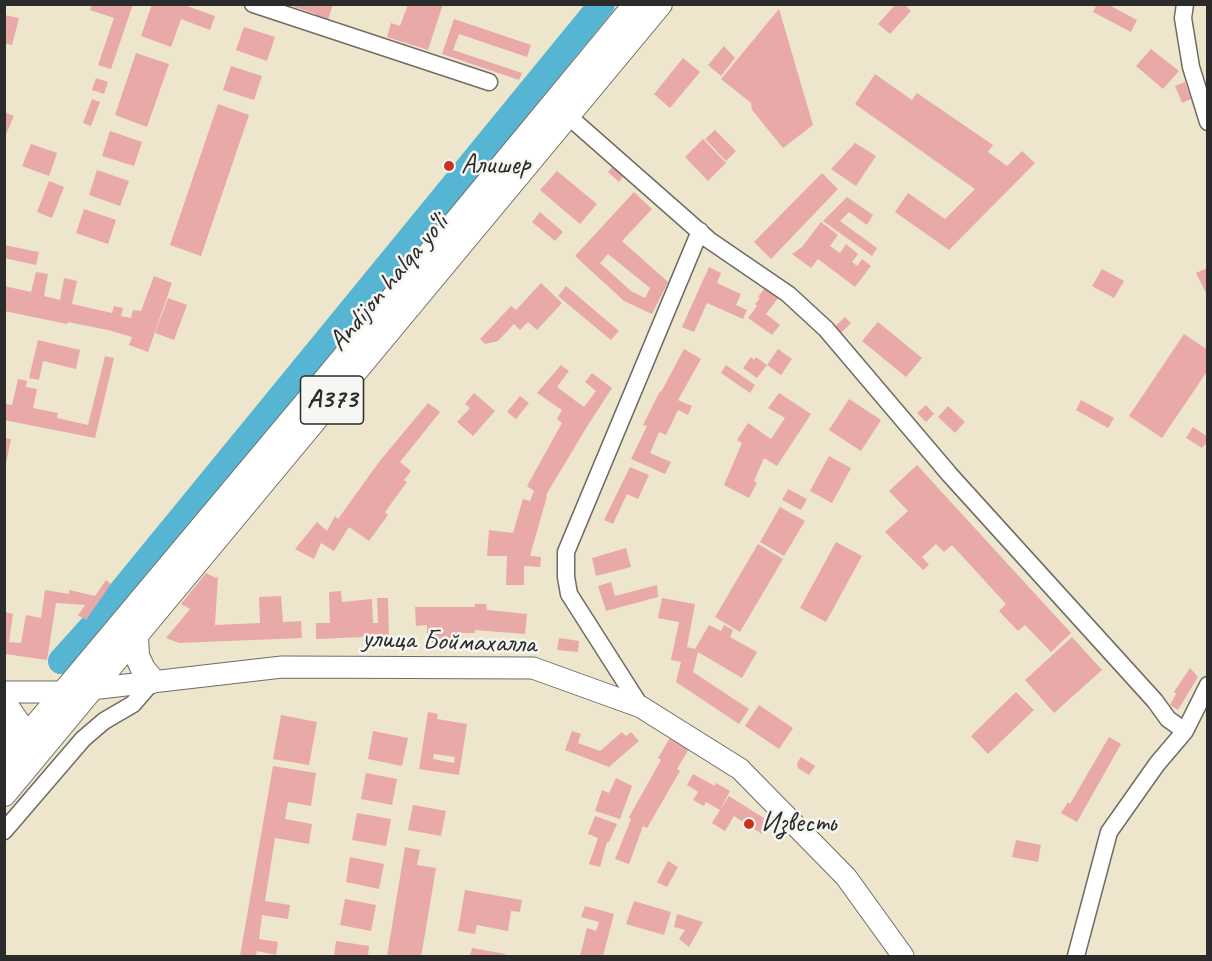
<!DOCTYPE html>
<meta charset="utf-8">
<style>
body{margin:0}
#map{position:relative;width:1212px;height:961px;overflow:hidden;background:#ede6cd;font-family:Caveat,sans-serif}
canvas{display:block}
.frame{position:absolute;inset:0;border:6px solid #2b2b2b;pointer-events:none}
</style>
<div id="map">
<canvas width="1212" height="961"></canvas>
<div class="frame"></div>
</div>
<script>
const g = document.querySelector('canvas').getContext('2d');
g.lineJoin = 'round';
function shape(rows) {
  const path = new Path2D();
  for (const r of rows) {
    path.moveTo(r[0], r[1]);
    for (let i = 2; i < r.length; i += 2) path.lineTo(r[i], r[i + 1]);
  }
  return path;
}
function strokePath(path, color, width, dash) {
  g.strokeStyle = color;
  g.lineWidth = width;
  g.lineCap = dash ? 'butt' : 'round';
  g.setLineDash(dash || []);
  g.stroke(path);
}
function paint(path, color) {
  g.fillStyle = color;
  g.fill(path, 'evenodd');
}
function write(font, color, halo, rows, align = 'center') {
  g.font = font + ' Caveat,sans-serif';
  g.lineWidth = 5;
  g.setLineDash([]);
  g.textBaseline = 'middle';
  g.strokeStyle = halo;
  g.fillStyle = color;
  for (const [text, x, y, turn = 0] of rows) {
    g.save();
    g.translate(x, y);
    g.rotate((+turn || 0) * Math.PI / 180);
    g.textAlign = isNaN(turn) ? turn : align;
    if (halo) g.strokeText(text, 0, 0);
    g.fillText(text, 0, 0);
    g.restore();
  }
}
strokePath(shape([
 [61,661,98,620,602,4]
]), '#55b5d3', 26);
paint(shape([
 [92,4,133,4,111,69,98,65,114,18,90,10],
 [152,4,181,4,215,16,210,30,181,19,171,47,141,36],
 [333,4,328,20,315,16,316,14,289,5],
 [408,4,443,4,428,50,387,37,391,23,400,26],
 [896,4,904,4,911,11,890,34,878,24],
 [1097,4,1107,4,1137,20,1131,32,1093,12],
 [779,9,813,125,783,148,752,110,751,103,721,79],
 [4,15,19,18,12,45,4,43],
 [454,19,531,45,527,57,459,34,453,50,522,73,519,80,442,54],
 [244,27,275,37,267,61,236,50],
 [724,46,735,58,721,76,708,65],
 [1151,49,1179,71,1163,89,1136,66],
 [136,53,169,64,147,127,115,115],
 [683,58,700,72,670,108,654,94],
 [231,66,262,76,254,100,223,90],
 [875,74,912,100,917,93,993,145,988,152,1007,166,1022,151,1035,163,949,250,895,212,908,193,945,219,975,189,855,104],
 [96,78,108,82,104,94,92,90],
 [1185,82,1191,99,1182,103,1175,86],
 [92,99,100,102,91,126,83,123],
 [218,104,249,115,201,256,170,245],
 [4,112,14,116,4,139],
 [715,130,736,151,726,161,705,139],
 [110,131,142,142,134,166,102,156],
 [703,139,726,163,708,181,685,157],
 [855,143,876,156,856,186,831,169],
 [31,144,57,153,49,176,22,166],
 [615,164,625,174,619,182,608,172],
 [97,170,129,181,120,206,89,195],
 [557,171,597,204,580,224,540,190],
 [822,173,838,189,771,259,754,242],
 [49,181,64,187,52,218,37,212],
 [634,192,652,209,622,241,668,282,652,314,624,301,575,256],
 [608,254,650,288,645,298,631,291,600,263],
 [847,197,873,215,867,225,849,212,840,221,877,248,872,256,823,221],
 [84,209,116,220,108,244,76,233],
 [540,212,563,232,555,241,532,222],
 [821,222,838,235,830,246,840,253,846,244,858,254,852,262,857,266,862,259,871,266,855,287,818,259,811,268,792,254,802,247],
 [4,245,39,252,36,265,4,258],
 [709,267,721,273,717,283,741,294,736,305,747,310,743,319,707,303,694,332,682,327],
 [1207,268,1208,270,1208,297,1196,273],
 [1102,269,1124,281,1114,298,1092,286],
 [36,272,48,274,44,296,60,300,64,278,77,281,72,304,112,313,114,306,123,308,121,316,131,318,133,310,141,311,154,276,172,283,148,352,129,345,132,337,108,330,68,322,67,324,4,311,4,286,31,292],
 [541,283,562,303,537,330,528,322,520,330,514,324,498,341,485,344,480,339,511,306,516,310],
 [768,284,781,294,766,314,780,325,772,335,748,318,757,306,755,304,760,298,758,297],
 [566,286,619,331,611,340,558,296],
 [168,298,187,305,174,340,155,333],
 [845,317,851,323,839,335,833,328],
 [878,322,922,358,906,377,862,341],
 [1184,334,1208,350,1208,370,1162,438,1129,416],
 [38,340,80,350,76,369,43,361,39,380,29,378],
 [684,349,701,359,678,400,692,406,688,415,678,410,666,435,659,432,650,453,671,462,665,474,631,459,647,426,643,425,660,391,661,392],
 [778,349,792,359,781,375,767,365],
 [105,356,114,358,95,438,4,420,4,404,12,405,18,379,27,381,26,387,37,389,33,408,58,413,57,418,88,425],
 [751,357,754,360,756,357,767,365,757,378,743,368],
 [561,365,569,371,557,387,584,407,596,391,585,382,592,373,612,388,588,425,546,495,547,496,530,556,541,557,540,567,524,566,524,585,506,585,507,556,487,556,489,530,513,533,523,499,530,501,534,491,527,486,562,423,557,419,562,410,537,393],
 [726,365,755,385,750,393,721,373],
 [474,393,495,411,473,436,457,422,470,408,465,404],
 [779,393,811,414,777,466,764,458,754,481,757,483,749,498,724,485,742,443,737,440,748,423,771,439,785,418,768,408],
 [520,396,529,403,516,419,507,412],
 [849,399,881,420,861,451,829,430],
 [1081,400,1114,418,1108,428,1076,410],
 [428,403,440,412,400,462,411,471,404,480,407,482,385,512,388,515,369,541,349,527,334,551,321,543,314,559,295,549,317,522,327,531,335,516,338,519,379,462],
 [926,405,934,414,926,422,917,413],
 [948,406,965,422,955,433,938,417],
 [1193,427,1208,437,1208,441,1202,448,1186,438],
 [4,438,11,439,6,464,4,464],
 [829,456,851,468,832,503,810,491],
 [917,465,1071,633,1051,652,1025,625,1018,631,999,611,1006,604,952,545,944,552,936,544,922,557,929,565,923,570,885,532,908,511,889,491],
 [630,467,649,475,638,499,627,494,613,524,604,520],
 [788,489,807,499,801,510,782,500],
 [780,507,805,521,784,556,760,542],
 [836,542,862,556,826,622,800,608],
 [758,544,783,559,740,632,715,617],
 [626,548,631,567,596,576,592,558],
 [206,573,216,578,218,576,215,625,260,623,259,597,281,596,283,622,301,621,302,638,179,643,166,638,190,609,181,604],
 [106,580,111,584,86,620,78,615,85,605,56,603,47,660,5,654,5,612,13,614,9,642,21,643,26,615,41,618,45,590,69,594,69,590,95,596],
 [611,582,615,596,657,585,658,597,606,611,598,586],
 [341,591,342,602,372,599,373,623,378,623,377,598,388,598,389,636,316,639,316,623,330,623,329,592],
 [662,598,695,604,687,647,695,649,709,625,721,631,724,625,733,630,730,637,757,652,742,678,698,652,693,672,749,709,739,724,676,682,681,662,671,660,679,622,658,618],
 [475,604,486,604,487,610,527,614,525,634,475,630,475,633,456,633,456,642,427,642,427,625,416,626,415,607,475,607],
 [1072,637,1102,670,1054,713,1025,680],
 [559,638,579,641,578,652,557,650],
 [1190,668,1198,677,1178,710,1170,705,1176,694,1174,692],
 [1016,692,1034,710,988,754,971,736],
 [759,705,793,728,779,749,745,726],
 [428,712,438,714,437,719,467,724,459,775,419,769],
 [434,754,455,757,454,763,433,759],
 [281,715,317,722,309,765,273,759],
 [373,731,408,738,402,766,368,759],
 [572,731,581,734,578,743,600,751,622,732,626,736,631,732,639,741,609,767,565,750],
 [671,736,690,747,677,769,680,771,647,828,643,826,629,864,615,859,631,819,629,817,661,760,658,758],
 [1109,737,1121,744,1077,822,1061,813,1068,802,1070,804],
 [801,757,815,766,809,775,798,768,797,763],
 [273,766,316,773,311,806,288,802,285,819,312,824,309,844,275,838,265,901,290,905,288,919,262,915,259,939,278,942,276,955,257,951,256,956,240,956],
 [366,773,397,779,392,805,361,799],
 [693,774,715,786,716,783,730,791,720,810,706,802,704,806,693,800,698,792,687,785],
 [616,778,632,786,620,819,595,811,602,790,609,793],
 [729,796,770,822,762,834,734,816,725,831,712,823],
 [413,805,446,811,441,836,408,830],
 [357,813,391,819,386,846,352,840],
 [595,816,617,824,609,842,607,842,600,867,589,864,598,838,588,834],
 [1016,840,1041,845,1038,862,1012,857],
 [405,847,420,850,417,865,436,868,425,934,421,956,387,956],
 [350,857,384,864,379,889,346,882],
 [668,861,678,867,667,887,657,882],
 [465,890,522,900,520,912,511,911,508,931,477,925,475,934,458,931],
 [345,899,376,905,371,931,340,925],
 [634,901,671,912,664,935,626,924],
 [585,906,614,914,603,956,580,956,587,928,596,931,599,922,581,917],
 [677,914,703,922,689,947,679,939,685,930,674,927],
 [336,941,369,946,368,956,334,956],
 [472,948,505,954,505,956,470,956]
]), '#e8a9a8');
const minor = shape([
 [253,4,489,82],
 [1185,4,1183,18,1191,67,1208,122],
 [567,115,709,240,788,294,826,329,950,475,1155,701,1168,719,1185,731,1157,764,1109,832,1076,956],
 [641,707,569,594,566,577,566,552,700,231],
 [1185,731,1208,685],
 [4,831,83,739,104,721,133,704,153,681]
]);
const major = shape([
 [4,692,65,692,282,667,533,668,641,707,740,769,846,877,903,956]
]);
const highway = shape([
 [136,637,137,656,143,669,153,681],
 [4,703,18,723,18,747],
 [4,764,328,377,636,4],
 [4,794,660,4]
]);
strokePath(minor, '#6f6c64', 19);
strokePath(major, '#6f6c64', 23);
strokePath(highway, '#6f6c64', 26);
strokePath(minor, '#fff', 16);
strokePath(major, '#fff', 21);
strokePath(highway, '#fff', 24);
for (const [x, y, r, color] of [
 [449,166,6,"#c8321e"],
 [749,824,6,"#c8321e"]
]) {
  const dot = new Path2D();
  dot.arc(x, y, r, 0, 2 * Math.PI);
  g.fillStyle = color;
  g.fill(dot);
  strokePath(dot, '#f6f6f2', 2);
}
for (const [x, y, w] of [
 [332,400,63]
]) {
  const box = new Path2D();
  box.roundRect(x - w / 2, y - 24, w, 48, 4.5);
  g.fillStyle = '#f6f6f2';
  g.fill(box);
  strokePath(box, '#2b2b2b', 1.5);
}
write('bold 27px', '#2b2b2b', null, [
 ["A373",332,400]
]);
write('28px', '#2b2b2b', '#f6f6f2', [
 ["Алишер",461,166],
 ["Известь",761,824]
], 'left');
write('28px', '#2b2b2b', '#f6f6f2', [
 ["Andijon halqa yo‘li",389,283,-50],
 ["улица Боймахалла",449,642,2]
]);
</script>
